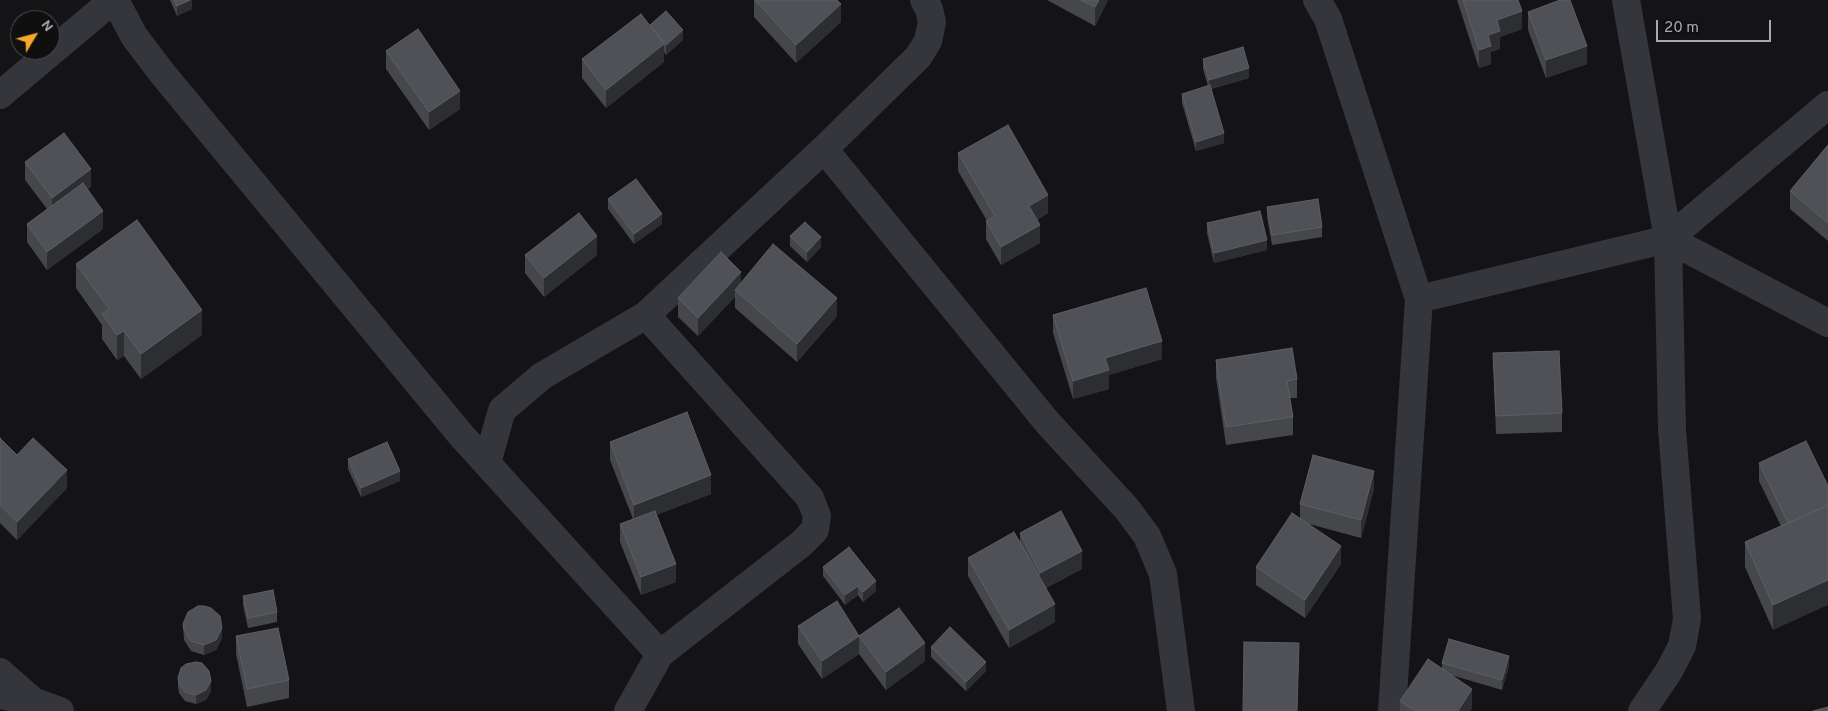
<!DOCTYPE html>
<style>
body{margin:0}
#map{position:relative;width:1828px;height:711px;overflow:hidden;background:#141416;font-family:Overpass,sans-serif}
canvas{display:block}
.north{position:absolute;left:10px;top:10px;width:50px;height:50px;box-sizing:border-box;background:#0f0f10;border:1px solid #4b4d52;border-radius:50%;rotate:53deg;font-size:14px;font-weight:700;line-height:20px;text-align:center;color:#a5abb6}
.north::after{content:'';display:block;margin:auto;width:18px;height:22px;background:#f5a72c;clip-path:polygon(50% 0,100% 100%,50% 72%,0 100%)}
.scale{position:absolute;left:1656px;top:20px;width:115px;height:22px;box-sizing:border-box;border:2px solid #a5abb6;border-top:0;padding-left:6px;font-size:15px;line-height:18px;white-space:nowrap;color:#a5abb6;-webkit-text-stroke:4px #0f0f10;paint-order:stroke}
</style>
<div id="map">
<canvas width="1828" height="711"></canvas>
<div class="north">N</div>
<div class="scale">20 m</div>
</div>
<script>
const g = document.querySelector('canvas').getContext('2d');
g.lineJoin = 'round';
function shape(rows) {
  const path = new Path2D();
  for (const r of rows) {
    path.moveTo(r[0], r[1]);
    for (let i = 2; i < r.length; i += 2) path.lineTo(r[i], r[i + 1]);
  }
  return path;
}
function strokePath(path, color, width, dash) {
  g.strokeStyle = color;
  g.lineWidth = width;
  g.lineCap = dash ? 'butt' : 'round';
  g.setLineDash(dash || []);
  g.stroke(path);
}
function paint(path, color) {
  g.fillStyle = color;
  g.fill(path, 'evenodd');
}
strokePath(shape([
 [115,0,134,36,162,73,461,435,660,654],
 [1317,0,1328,19,1419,299,1392,711],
 [1626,0,1668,239,1828,323],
 [0,95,113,0],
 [824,149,1047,422,1127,509,1147,536,1163,574,1181,711],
 [1419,299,1668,239],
 [487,463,502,410,542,376,646,315,824,149,918,57,928,41,932,22,929,9,924,0],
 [0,672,33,701],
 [0,695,35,702,60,711],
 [628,711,660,654,801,544,815,530,817,516,810,498,646,315],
 [1642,711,1669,671,1682,646,1687,619,1672,429,1668,239,1828,105]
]), '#35363b', 28);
paint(shape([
 [170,0,192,0,192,9,177,16],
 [754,0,837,0,841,22,796,63,754,17],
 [1047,0,1108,0,1095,26],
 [1457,0,1518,0,1522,29,1500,37,1500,49,1491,52,1491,64,1479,68],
 [1528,12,1587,64,1546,78,1528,30],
 [650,25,683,40,666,55,664,52,664,62,606,108,582,78,582,59],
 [386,51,460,109,429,130,386,69],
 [1203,59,1249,78,1211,89,1224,143,1196,151,1182,103,1182,94,1208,86,1203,69],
 [1828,145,1828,241,1790,209,1790,191],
 [958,153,1048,213,1037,220,1040,243,1001,265,986,239,986,221,987,221,958,171],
 [25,162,91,187,88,189,103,229,47,270,27,242,27,224,47,209,25,180],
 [608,199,662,224,634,244,608,209],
 [1267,207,1322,227,1322,237,1272,245,1267,217],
 [1207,223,1267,250,1214,263,1207,233],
 [790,236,821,247,807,262,790,246],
 [525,255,597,255,544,297,525,273],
 [76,264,202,335,141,379,124,356,117,360,102,339,102,325,76,288],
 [741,283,837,316,797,362,735,308,735,297,698,336,678,317,678,298],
 [1053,315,1162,359,1109,375,1109,389,1073,399,1053,333],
 [1493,353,1562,413,1562,432,1496,434],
 [1216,360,1297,379,1297,398,1290,398,1293,417,1293,435,1226,445,1216,378],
 [0,438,17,455,67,488,17,540,0,523],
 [1806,441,1773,630,1745,567,1745,542,1781,526,1759,481,1759,463],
 [610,442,711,494,656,515,676,582,641,595,620,542,620,524,633,519,610,460],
 [348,459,400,481,361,497,348,469],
 [1374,489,1361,538,1309,524,1341,564,1305,618,1256,585,1256,567,1300,519,1300,504],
 [1020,533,1082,569,1046,588,1055,622,1009,648,968,576,968,558,1020,542],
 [823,567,876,591,863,602,858,595,845,605,823,576],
 [243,596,277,612,277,622,248,628,243,605],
 [183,624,222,638,216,650,204,655,191,651,184,640],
 [798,626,859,636,925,661,886,690,859,654,822,679,798,644],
 [236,636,289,680,289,698,247,707,236,654],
 [931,647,986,671,966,691,931,657],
 [1442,663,1509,666,1502,690,1451,675,1472,708,1470,711,1400,711,1400,701,1442,669],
 [178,678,211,691,206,700,196,704,185,701,179,693,178,687]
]), '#45474b');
paint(shape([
 [190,0,192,0,192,9,177,16,177,6],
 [1099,0,1108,0,1095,26,1095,7],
 [841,4,841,22,796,63,796,45],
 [1522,11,1522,29,1500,37,1500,49,1491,52,1491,64,1479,68,1479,50,1497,20],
 [683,30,683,40,666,55,666,45],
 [664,44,664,62,606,108,606,90],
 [1587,46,1587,64,1546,78,1546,60],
 [1249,68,1249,78,1209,89,1209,80],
 [460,91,460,109,429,130,429,112],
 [1224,133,1224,143,1196,151,1196,142],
 [91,169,91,187,52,216,52,198],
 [1048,195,1048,213,1029,224,1029,206],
 [103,211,103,229,47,270,47,252],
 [662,214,662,224,634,244,634,234],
 [1040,225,1040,243,1001,265,1001,247],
 [597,236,597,255,544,297,544,278],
 [821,237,821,247,807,262,807,252],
 [1267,240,1267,250,1214,263,1214,253],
 [741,272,741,290,735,290,735,297,698,336,698,318],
 [837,298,837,316,797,362,797,344],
 [202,310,202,335,141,379,141,354],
 [124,331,124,356,117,360,117,335],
 [1162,341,1162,359,1109,375,1109,389,1073,399,1073,381,1105,358],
 [67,470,67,488,17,540,17,522],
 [400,471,400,481,361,497,361,488],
 [1374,471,1374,489,1361,538,1361,520],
 [711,475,711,494,634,523,634,505],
 [1341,546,1341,564,1305,618,1305,600],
 [1082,551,1082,569,1040,591,1040,573],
 [676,564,676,582,641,595,641,577],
 [1828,580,1828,605,1773,630,1773,605],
 [876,581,876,591,863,602,863,592],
 [858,586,858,595,845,605,845,595],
 [1055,604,1055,622,1009,648,1009,630],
 [222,628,222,638,216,650,204,655,204,645],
 [859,636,859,654,822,679,822,661],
 [925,643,925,661,886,690,886,672],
 [1509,656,1509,666,1502,690,1502,680],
 [986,662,986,671,966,691,966,682],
 [211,681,211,691,206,700,196,704,196,695],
 [1472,689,1472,708,1470,711,1458,711]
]), '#2d2e31');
const building = shape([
 [174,0,190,0,177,6,174,0],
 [755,0,837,0,841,4,796,45,755,0],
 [1081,0,1099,0,1095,7,1081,0],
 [1463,0,1518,0,1522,11,1497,20,1500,31,1488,35,1491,46,1479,50,1463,0],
 [1560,0,1570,0,1587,46,1546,60,1528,12,1560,0],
 [666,11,683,30,666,45,650,25,666,11],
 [641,14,664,44,606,90,582,59,641,14],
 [418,29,460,91,429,112,386,51,418,29],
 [1243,47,1249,68,1209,80,1203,59,1243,47],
 [1210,85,1224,133,1196,142,1182,94,1210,85],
 [1008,125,1048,195,1029,206,1040,225,1001,247,986,221,995,216,958,153,1008,125],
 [64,133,91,169,52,198,25,162,64,133],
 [1828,145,1828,223,1790,191,1828,145],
 [636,179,662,214,634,234,608,199,636,179],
 [83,183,103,211,47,252,27,224,83,183],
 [1318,199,1322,227,1272,235,1267,207,1318,199],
 [1260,211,1267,240,1214,253,1207,223,1260,211],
 [579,213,597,236,544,278,525,255,579,213],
 [137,220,202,310,141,354,124,331,117,335,102,314,109,309,76,264,137,220],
 [805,222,821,237,807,252,790,236,805,222],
 [773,244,837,298,797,344,735,290,773,244],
 [721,252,741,272,698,318,678,298,721,252],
 [1146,288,1162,341,1105,358,1109,370,1073,381,1053,315,1146,288],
 [1292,348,1297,379,1287,381,1293,417,1226,427,1216,360,1292,348],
 [1559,351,1562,413,1496,416,1493,353,1559,351],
 [687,412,711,475,634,505,610,442,687,412],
 [0,438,17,455,33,438,67,470,17,522,0,505,0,438],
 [1806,441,1828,486,1828,505,1788,523,1759,463,1806,441],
 [387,442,400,471,361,488,348,459,387,442],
 [1313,455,1374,471,1361,520,1300,504,1313,455],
 [1828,505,1828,580,1773,605,1745,542,1828,505],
 [655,511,676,564,641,577,620,524,655,511],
 [1061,511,1082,551,1040,573,1020,533,1061,511],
 [1292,513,1341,546,1305,600,1256,567,1292,513],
 [1014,532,1055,604,1009,630,968,558,1014,532],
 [849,547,876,581,863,592,858,586,845,595,823,567,849,547],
 [273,590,277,612,248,618,243,596,273,590],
 [837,601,859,636,822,661,798,626,837,601],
 [198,606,204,606,211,608,220,616,222,628,216,640,204,645,191,641,184,630,183,624,188,612,198,606],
 [899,608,925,643,886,672,859,636,899,608],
 [950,627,986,662,966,682,931,647,950,627],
 [278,628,289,680,247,689,236,636,278,628],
 [1449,639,1509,656,1502,680,1442,663,1449,639],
 [1244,642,1299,643,1297,711,1243,711,1244,642],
 [1428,659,1472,689,1458,711,1415,711,1400,701,1428,659],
 [196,662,202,663,209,671,211,681,206,690,196,695,185,692,179,683,178,678,181,668,186,664,196,662],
 [1828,707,1828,711,1813,711,1828,707]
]);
paint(building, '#505157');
strokePath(building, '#5d5f66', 1);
</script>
